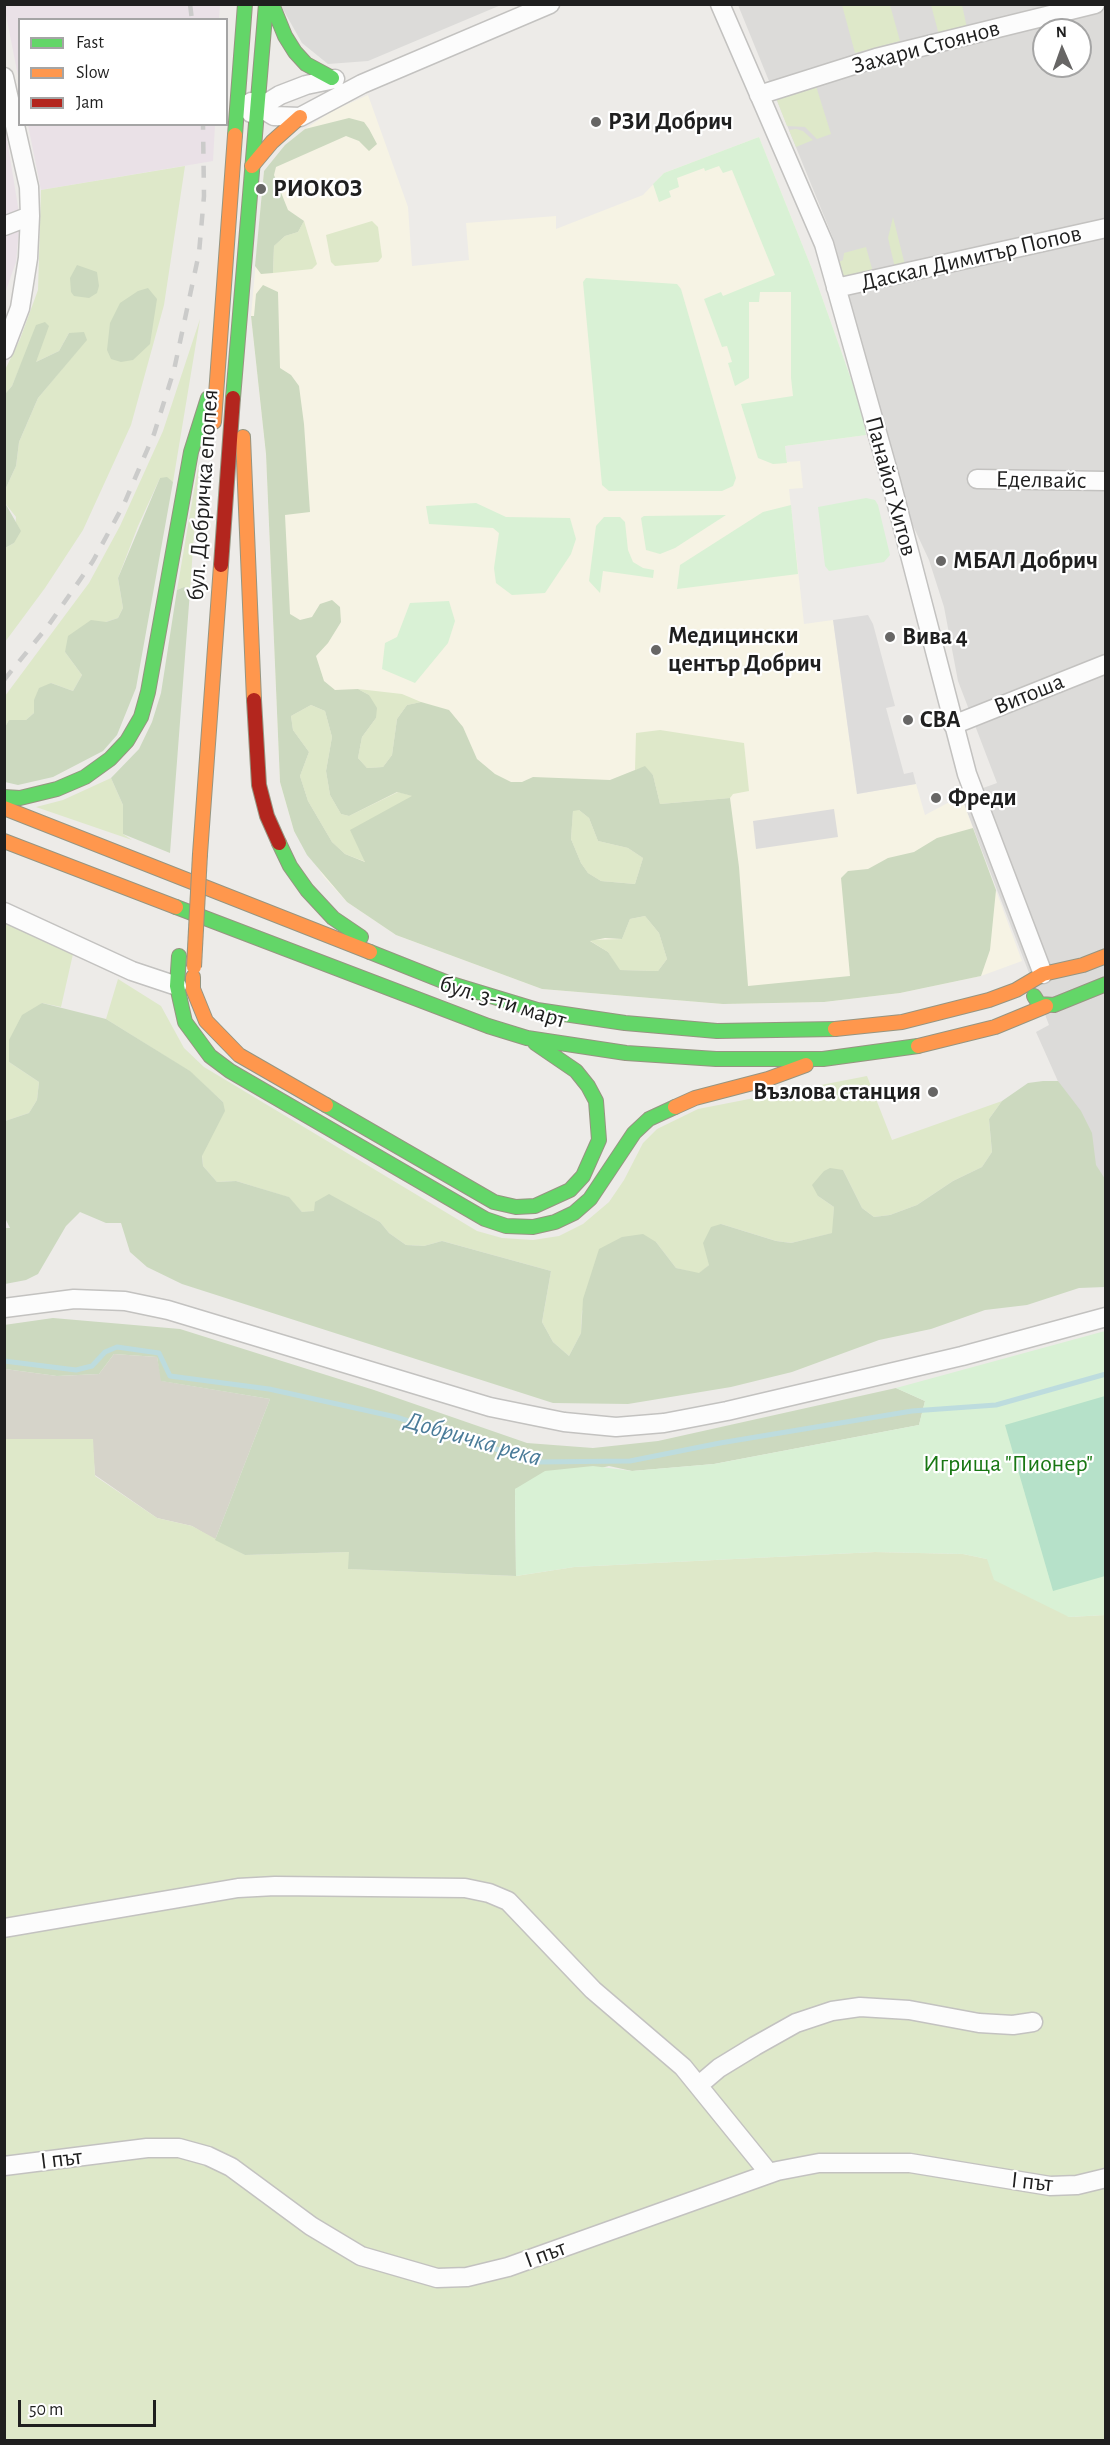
<!DOCTYPE html>
<meta charset="utf-8">
<style>
body{margin:0}
#map{position:relative;width:1110px;height:2445px;overflow:hidden;background:#edebe8;font-family:"Alegreya Sans",sans-serif}
canvas{display:block}
.frame{position:absolute;inset:0;border:6px solid #1f1f1f;pointer-events:none}
.legend{position:absolute;left:18px;top:18px;width:210px;height:108px;box-sizing:border-box;background:#fff;border:2px solid #a5a5a5;margin:0;padding:8px 10px;list-style:none;font-size:18px;color:#1f1f1f}
.legend li{display:flex;align-items:center;gap:12px;height:30px}
.legend b{width:30px;border:2px solid #a5a5a5}
.north{position:absolute;left:1032px;top:18px;width:60px;height:60px;box-sizing:border-box;background:#fff;border:2px solid #a5a5a5;border-radius:50%;rotate:358deg;font-size:16px;font-weight:700;line-height:24px;text-align:center;color:#1f1f1f}
.north::after{content:'';display:block;margin:auto;width:21px;height:27px;background:#676665;clip-path:polygon(50% 0,100% 100%,50% 72%,0 100%)}
.scale{position:absolute;left:18px;top:2400px;width:138px;height:27px;box-sizing:border-box;border:3px solid #1f1f1f;border-top:0;padding-left:8px;font-size:18px;line-height:21px;white-space:nowrap;color:#1f1f1f;-webkit-text-stroke:4px #fff;paint-order:stroke}
</style>
<div id="map">
<canvas width="1110" height="2445"></canvas>
<div class="frame"></div>
<ul class="legend">
<li><b style="height:8px;background:#63d668"></b>Fast</li>
<li><b style="height:8px;background:#ff974d"></b>Slow</li>
<li><b style="height:8px;background:#b3261e"></b>Jam</li>
</ul>
<div class="north">N</div>
<div class="scale">50 m</div>
</div>
<script>
const g = document.querySelector('canvas').getContext('2d');
g.lineJoin = 'round';
function paint(path, color) {
  g.fillStyle = color;
  g.fill(path, 'evenodd');
}
function shape(rows) {
  const path = new Path2D();
  for (const r of rows) {
    path.moveTo(r[0], r[1]);
    for (let i = 2; i < r.length; i += 2) path.lineTo(r[i], r[i + 1]);
  }
  return path;
}
function strokePath(path, color, width, dash) {
  g.strokeStyle = color;
  g.lineWidth = width;
  g.lineCap = dash ? 'butt' : 'round';
  g.setLineDash(dash || []);
  g.stroke(path);
}
function write(font, color, halo, rows, align = 'center') {
  g.font = font + ' "Alegreya Sans",sans-serif';
  g.lineWidth = 4.5;
  g.setLineDash([]);
  g.textBaseline = 'middle';
  g.strokeStyle = halo;
  g.fillStyle = color;
  for (const [text, x, y, turn = 0] of rows) {
    g.save();
    g.translate(x, y);
    g.rotate((+turn || 0) * Math.PI / 180);
    g.textAlign = isNaN(turn) ? turn : align;
    if (halo) g.strokeText(text, 0, 0);
    g.fillText(text, 0, 0);
    g.restore();
  }
}
paint(shape([
 [280,4,501,5,368,61,328,64,302,43],
 [738,5,1105,5,1105,1187,1036,1032,1049,1025,961,796,997,783,958,681,944,607,929,560,902,502,833,238],
 [1044,30,1080,30,1080,66,1044,66]
]), '#dcdbd9');
paint(shape([
 [4,5,220,4,220,5,219,19,20,20,19,81],
 [4,121,20,219,16,262,5,293],
 [28,125,215,125,213,161,41,190]
]), '#eae1e7');
paint(shape([
 [368,95,408,207,412,266,469,260,466,223,556,216,556,229,643,195,664,173,759,137,812,269,862,410,866,435,785,446,787,462,800,461,803,488,789,489,804,624,833,620,857,794,916,784,925,815,961,796,1022,961,981,976,900,993,824,1002,723,1004,542,989,396,935,347,902,324,877,294,831,280,782,266,454,251,316,264,171,305,129,332,111]
]), '#f6f3e4');
paint(shape([
 [114,1354,157,1357,162,1381,270,1399,215,1540,192,1526,157,1518,95,1475,92,1439,5,1439,5,1369,57,1376,99,1374]
]), '#d6d4ca');
paint(shape([
 [842,5,890,5,900,41,855,53],
 [931,5,962,5,967,28,939,35],
 [816,86,831,134,817,139,805,127,787,126,776,98],
 [796,129,803,131,813,140,796,147,789,130],
 [185,166,164,305,131,425,83,530,45,588,5,642,5,548,14,543,16,517,5,503,5,490,16,466,19,442,38,398,86,340,69,333,59,351,36,362,23,360,12,386,5,394,4,372,20,339,38,290,41,190],
 [893,217,905,265,895,268,888,238],
 [304,221,317,264,312,269,273,273,274,246,285,236,298,232],
 [372,221,378,227,382,257,378,262,335,266,331,262,326,235],
 [866,247,873,272,844,280,839,262,843,260,844,253],
 [200,319,173,482,160,478,138,526,118,578,123,608,118,618,106,622,65,652,82,675,73,691,51,683,34,700,34,713,26,720,9,720,5,727,5,696,89,583,120,526,163,431],
 [199,461,190,591,184,587,177,590],
 [358,689,402,694,421,702,407,705,397,719,392,755,383,767,367,768,358,758,362,737,376,718,369,695],
 [311,705,325,711,332,737,326,771,330,795,341,814,349,816,398,792,413,796,366,862,345,854,332,842,308,801,300,776,309,752,293,730,291,716],
 [660,730,744,743,749,791,733,794,730,798,660,804,653,775,645,767,635,770,636,733],
 [111,778,123,805,123,834,132,840,36,807,63,800],
 [573,810,579,810,589,818,598,841,628,848,643,858,635,884,601,881,588,873,581,863,571,839],
 [645,916,659,933,667,959,658,971,619,970,608,952,589,940,622,939,630,919],
 [4,921,73,954,61,1007,42,1003,9,1062,39,1082,37,1100,29,1113,5,1121],
 [118,979,161,1006,184,1048,204,1067,477,1231,502,1238,533,1240,559,1236,583,1224,609,1202,624,1180,643,1143,657,1129,698,1109,867,1076,892,1140,1002,1101,989,1119,992,1152,982,1167,953,1181,917,1205,890,1215,874,1217,862,1208,843,1170,818,1196,834,1207,833,1233,791,1243,776,1241,721,1224,709,1265,699,1274,676,1268,656,1242,582,1311,581,1333,569,1356,553,1342,542,1322,551,1271,442,1241,424,1246,406,1245,389,1233,380,1222,358,1210,302,1212,288,1197,236,1181,217,1182,203,1166,202,1155,223,1102,189,1071,106,1019],
 [4,1439,93,1439,95,1476,157,1518,192,1526,245,1555,349,1552,349,1569,516,1576,574,1567,875,1552,963,1554,987,1559,1069,1617,1105,1615,1105,2440,5,2440]
]), '#dee8c9');
paint(shape([
 [349,118,364,122,369,129,377,144,369,151,359,141,346,136,276,167,274,175,288,210,304,221,298,232,285,236,274,246,273,273,261,274,255,266,264,171,285,145,305,129],
 [77,265,97,272,99,286,97,293,89,298,74,296,71,292,70,278],
 [263,285,278,292,280,368,291,375,299,386,304,424,310,512,285,515,290,614,300,620,312,617,320,604,332,600,340,607,341,622,328,643,316,656,324,681,335,690,358,689,369,695,377,708,376,718,362,737,358,758,367,768,383,767,392,755,397,719,407,705,421,702,449,710,463,727,477,759,495,774,511,782,522,782,533,777,610,780,645,766,653,775,660,804,730,798,739,867,748,986,850,976,841,878,848,871,868,869,888,858,914,852,937,838,973,828,996,890,990,950,981,976,900,993,824,1002,723,1004,542,989,396,935,347,902,307,855,294,831,280,782,266,454,251,316,254,316,256,294],
 [311,705,325,711,332,737,326,771,330,795,341,814,349,816,397,792,412,796,350,830,365,862,345,854,332,842,308,801,300,776,309,752,293,730,291,716],
 [579,810,589,818,598,841,628,848,643,858,635,884,601,881,588,873,581,863,571,839,573,811],
 [645,916,659,933,667,959,658,971,620,970,608,952,590,941,605,938,622,939,630,919],
 [148,288,157,299,150,344,133,360,121,362,111,359,107,350,110,323,120,303,138,291],
 [45,322,49,326,36,362,59,351,69,333,84,332,87,340,38,398,19,442,16,466,5,490,5,394,12,386,36,325],
 [167,477,173,482,136,688,117,735,103,751,53,777,18,785,5,782,5,727,9,720,26,720,34,713,34,700,39,688,51,683,73,691,82,675,65,652,68,636,91,620,106,622,118,618,123,608,118,578,160,478],
 [5,503,21,531,14,543,5,548],
 [184,587,190,591,170,853,123,834,123,805,111,778,139,749,152,722,161,693,177,590],
 [42,1003,106,1019,190,1071,223,1102,225,1111,202,1156,203,1166,217,1182,236,1181,289,1197,302,1212,314,1211,315,1202,329,1194,380,1222,389,1233,406,1245,424,1246,442,1241,551,1271,542,1322,553,1342,569,1356,581,1333,583,1299,599,1249,622,1237,643,1234,656,1242,676,1268,699,1273,709,1265,703,1243,711,1227,721,1224,776,1241,791,1243,832,1233,834,1207,818,1196,812,1185,824,1171,830,1168,843,1170,862,1208,874,1217,890,1215,917,1205,953,1181,982,1167,992,1152,989,1119,1002,1101,1028,1083,1043,1081,1058,1081,1081,1111,1092,1133,1096,1165,1105,1179,1105,1287,1079,1288,1027,1305,985,1310,931,1329,879,1340,792,1372,731,1387,628,1404,553,1403,182,1284,147,1267,130,1252,121,1223,106,1223,80,1212,66,1226,38,1274,26,1280,5,1284,5,1228,10,1228,5,1218,5,1121,29,1113,37,1100,39,1082,9,1062,9,1040,22,1015],
 [53,1318,180,1329,374,1390,527,1443,593,1448,658,1441,896,1388,925,1401,919,1425,714,1464,632,1471,609,1466,515,1489,516,1576,348,1569,349,1552,245,1555,215,1540,270,1399,161,1381,157,1357,114,1354,99,1374,57,1376,5,1369,4,1325]
]), '#ccd9bf');
paint(shape([
 [759,137,812,269,862,410,866,435,785,446,787,463,773,464,758,458,741,404,793,396,791,378,791,292,760,292,759,302,749,302,749,378,735,386,728,363,732,362,727,346,722,347,704,299,721,292,723,296,775,275,732,170,723,173,719,166,705,171,704,168,677,178,679,187,669,191,671,197,659,202,653,184,664,173],
 [586,278,677,284,681,289,736,478,733,486,722,491,609,491,602,485,583,282],
 [866,498,875,500,878,505,890,555,884,562,829,571,825,566,818,507],
 [476,503,506,517,570,518,576,539,571,554,545,593,512,595,496,583,494,568,499,533,493,528,429,524,426,506],
 [791,505,798,574,677,589,680,565,763,512],
 [726,515,675,548,660,554,646,550,641,518,644,516],
 [604,517,620,517,625,522,628,550,633,562,643,568,654,570,653,578,603,571,600,593,589,581,596,526],
 [449,601,455,621,448,643,415,683,382,669,385,643,397,637,410,603],
 [1105,1331,1105,1615,1069,1617,994,1580,987,1559,963,1554,875,1552,574,1567,516,1576,515,1489,545,1471,593,1466,632,1471,714,1464,919,1425,925,1401,896,1388]
]), '#d9f1d5');
paint(shape([
 [1105,1396,1105,1576,1053,1591,1005,1425]
]), '#b6e1c9');
paint(shape([
 [868,615,873,624,895,706,886,708,904,774,913,772,916,784,857,794,833,620],
 [834,809,838,837,756,849,753,821]
]), '#dddcdb');
strokePath(shape([
 [4,1361,76,1370,92,1366,105,1352,117,1347,159,1353,170,1376,269,1389,396,1417,536,1462,630,1461,720,1443,912,1411,996,1405,1106,1374]
]), '#bddcde', 5);
const street = shape([
 [720,4,824,244,891,482,967,774,1043,974],
 [4,77,29,187,30,216,28,258,20,308,4,350],
 [759,95,876,58,1095,4],
 [251,102,274,116,300,117,362,84,550,4],
 [251,113,280,95,306,85,335,79],
 [4,226,30,216],
 [836,288,1106,228],
 [977,479,1106,481],
 [953,725,1106,664],
 [4,912,132,971,177,986],
 [4,1308,74,1299,125,1301,168,1310,490,1407,564,1422,616,1427,664,1423,727,1411,962,1356,1106,1317],
 [4,1928,238,1888,275,1886,465,1888,489,1893,508,1901,593,1990,683,2067,769,2173],
 [699,2085,719,2068,755,2046,796,2023,832,2011,860,2007,909,2010,979,2023,1013,2025,1033,2022],
 [4,2166,147,2148,179,2148,208,2156,231,2167,311,2226,361,2256,437,2278,467,2277,508,2267,777,2171,819,2163,910,2163,1050,2186,1077,2185,1106,2178]
]);
const fast = shape([
 [272,4,285,36,295,52,306,64,332,78],
 [235,135,245,4],
 [233,398,266,4],
 [4,797,20,798,57,789,85,777,110,759,127,741,141,717,148,692,191,452,208,398],
 [279,843,290,866,307,890,333,918,361,937],
 [176,907,488,1026,527,1038,626,1053,716,1059,823,1059,918,1046],
 [370,952,448,983,537,1010,625,1023,717,1031,835,1029],
 [179,956,177,986,185,1022,210,1056,230,1071,485,1219,506,1226,533,1227,555,1222,574,1213,590,1199,634,1133,649,1119,675,1107],
 [1034,996,1039,1004,1054,1005,1106,984],
 [326,1105,494,1202,516,1207,535,1206,570,1190,583,1176,599,1140,596,1101,588,1086,576,1071,535,1043]
]);
const slow = shape([
 [252,166,272,142,300,117],
 [214,422,235,135],
 [243,437,254,700],
 [4,808,370,952],
 [4,841,176,907],
 [200,854,221,565],
 [193,977,193,989,206,1021,239,1055,326,1105],
 [835,1029,902,1022,989,1000,1016,990,1043,974,1083,965,1106,956],
 [918,1046,995,1027,1046,1006],
 [675,1107,695,1098,768,1079,806,1065]
]);
const jam = shape([
 [221,565,233,398],
 [254,700,259,785,267,816,279,843]
]);
strokePath(street, '#c3c2c0', 21);
strokePath(fast, '#969581', 16);
strokePath(slow, '#969581', 16);
strokePath(jam, '#969581', 16);
strokePath(street, '#fcfcfc', 18);
strokePath(fast, '#63d668', 14);
strokePath(slow, '#ff974d', 14);
strokePath(jam, '#b3261e', 14);
strokePath(shape([
 [190,4,192,20],
 [4,680,48,626,93,561,124,504,154,434,174,370,199,253,204,196,203,124]
]), '#cbcbca', 4.5, [12, 12]);
const slowBridge = shape([
 [194,967,200,854]
]);
strokePath(slowBridge, '#969581', 16, []);
strokePath(slowBridge, '#ff974d', 14);
for (const [x, y, r, color] of [
 [596,122,6,"#676665"],
 [261,189,6,"#676665"],
 [941,561,6,"#676665"],
 [890,637,6,"#676665"],
 [656,650,6,"#676665"],
 [908,720,6,"#676665"],
 [936,798,6,"#676665"],
 [933,1092,6,"#676665"]
]) {
  const dot = new Path2D();
  dot.arc(x, y, r, 0, 2 * Math.PI);
  g.fillStyle = color;
  g.fill(dot);
  strokePath(dot, '#fff', 2);
}
write('24px', '#1f1f1f', '#fff', [
 ["Захари Стоянов",926,47,-15],
 ["Даскал Димитър Попов",971,258,-13],
 ["Еделвайс",1041,480,1],
 ["Панайот Хитов",891,486,75],
 ["бул. Добричка епопея",203,495,-86],
 ["Витоша",1029,694,-22],
 ["бул. 3-ти март",503,1002,17],
 ["І път",61,2159,-7],
 ["І път",1032,2182,6],
 ["І път",545,2254,-20]
]);
write('bold 24px', '#1f1f1f', '#fff', [
 ["РЗИ Добрич",608,122],
 ["РИОКОЗ",273,189],
 ["МБАЛ Добрич",953,561],
 ["Медицински",668,636],
 ["център Добрич",668,664],
 ["Вива 4",902,637],
 ["CBA",920,720],
 ["Фреди",948,798],
 ["Възлова станция",921,1092,"right"]
], 'left');
write('24px', '#187713', '#fff', [
 ["Игрища \"Пионер\"",1008,1464]
]);
write('italic 26px', '#4b7c99', '#fff', [
 ["Добричка река",473,1439,16]
]);
</script>
